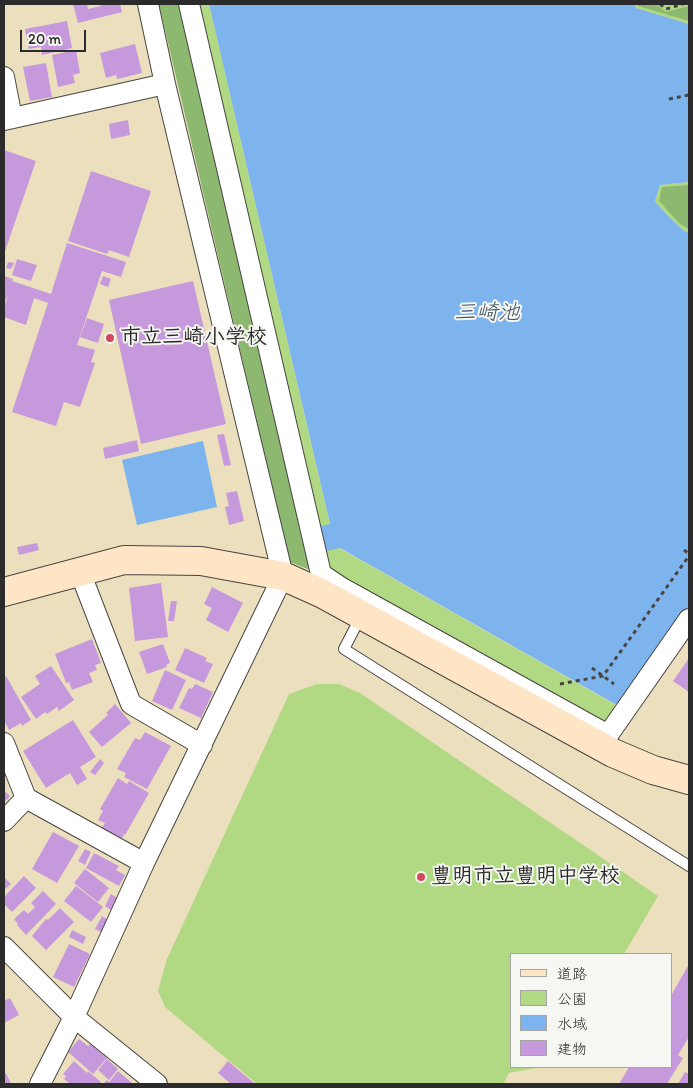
<!DOCTYPE html>
<meta charset="utf-8">
<style>
body{margin:0}
#map{position:relative;width:693px;height:1088px;overflow:hidden;background:#ecdfbe;font-family:Itim,"Klee One",sans-serif}
canvas{display:block}
.frame{position:absolute;inset:0;border:5px solid #2b2b2b;pointer-events:none}
.legend{position:absolute;left:510px;top:953px;width:162px;height:115px;box-sizing:border-box;background:#f6f6f2;border:1px solid #a5a5a2;margin:0;padding:6px 9px;list-style:none;font-size:15px;color:#2b2b2b}
.legend li{display:flex;align-items:center;gap:10px;height:25px}
.legend b{width:25px;border:1px solid #a5a5a2}
.scale{position:absolute;left:20px;top:30px;width:66px;height:22px;box-sizing:border-box;border:2px solid #2b2b2b;border-top:0;padding-left:6px;font-size:15px;line-height:18px;white-space:nowrap;color:#2b2b2b;-webkit-text-stroke:4px #f6f6f2;paint-order:stroke}
</style>
<div id="map">
<canvas width="693" height="1088"></canvas>
<div class="frame"></div>
<ul class="legend">
<li><b style="height:6px;background:#fde5c5"></b>道路</li>
<li><b style="height:14px;background:#b1d882"></b>公園</li>
<li><b style="height:14px;background:#7eb4ed"></b>水域</li>
<li><b style="height:14px;background:#c699dd"></b>建物</li>
</ul>
<div class="scale">20 m</div>
</div>
<script>
const g = document.querySelector('canvas').getContext('2d');
g.lineJoin = 'round';
function paint(path, color) {
  g.fillStyle = color;
  g.fill(path, 'evenodd');
}
function shape(rows) {
  const path = new Path2D();
  for (const r of rows) {
    path.moveTo(r[0], r[1]);
    for (let i = 2; i < r.length; i += 2) path.lineTo(r[i], r[i + 1]);
  }
  return path;
}
function strokePath(path, color, width, dash) {
  g.strokeStyle = color;
  g.lineWidth = width;
  g.lineCap = dash ? 'butt' : 'round';
  g.setLineDash(dash || []);
  g.stroke(path);
}
function write(font, color, halo, rows, align = 'center') {
  g.font = font + ' Itim,"Klee One",sans-serif';
  g.lineWidth = 4;
  g.setLineDash([]);
  g.textBaseline = 'middle';
  g.strokeStyle = halo;
  g.fillStyle = color;
  for (const [text, x, y, turn = 0] of rows) {
    g.save();
    g.translate(x, y);
    g.rotate((+turn || 0) * Math.PI / 180);
    g.textAlign = isNaN(turn) ? turn : align;
    if (halo) g.strokeText(text, 0, 0);
    g.fillText(text, 0, 0);
    g.restore();
  }
}
paint(shape([
 [159,4,209,4,330,525,319,527,321,551,339,548,621,708,616,733,321,574,290,562],
 [634,4,689,4,689,24,636,8],
 [689,182,689,233,683,230,667,215,655,201,660,185],
 [317,684,339,684,360,693,658,896,624,954,512,954,512,1067,541,1067,509,1073,503,1084,257,1084,165,1007,158,991,167,959,289,694]
]), '#b1d882');
paint(shape([
 [159,4,180,4,313,571,290,562],
 [637,4,656,4,666,12,689,6,689,21,638,6],
 [689,185,689,229,680,224,659,201,662,187]
]), '#8cb870');
paint(shape([
 [209,4,634,4,636,8,689,24,689,182,660,185,655,201,667,215,683,230,689,233,689,610,622,708,340,548,321,552,319,526,330,524],
 [203,441,217,507,137,525,122,460]
]), '#7eb4ed');
paint(shape([
 [73,4,87,4,88,9,101,6,100,4,120,4,122,12,78,23],
 [67,21,72,48,42,55,41,47,29,49,25,29],
 [135,44,142,73,117,79,116,75,106,78,100,53],
 [76,50,80,73,73,75,75,83,58,87,52,55],
 [46,63,52,97,30,101,23,67],
 [128,120,130,135,111,139,109,124],
 [4,150,36,161,4,254],
 [91,171,151,191,129,257,109,250,107,254,68,241],
 [67,243,126,262,121,277,102,271,77,345,95,350,91,362,95,363,80,407,64,402,56,426,12,412,48,303,34,298,26,325,4,317,4,308,9,292,4,304,4,276,13,279,12,281,51,294],
 [17,259,37,265,31,281,12,275],
 [8,262,14,263,11,269,6,268],
 [103,276,111,279,108,287,100,284],
 [193,281,226,424,141,444,109,300],
 [87,318,104,324,98,343,80,337],
 [224,434,231,465,224,466,217,435],
 [137,440,139,451,105,459,103,448],
 [237,491,244,521,229,525,225,507,229,506,226,493],
 [37,543,39,550,19,555,17,547],
 [161,583,168,637,135,641,129,588],
 [212,587,243,603,228,632,206,620,212,608,204,604],
 [171,601,177,601,174,621,168,621],
 [92,639,101,663,95,665,97,670,89,673,93,682,72,690,69,682,66,683,55,654],
 [163,644,170,663,166,665,167,667,147,674,139,652],
 [185,648,207,658,205,661,213,664,204,683,175,670],
 [689,658,689,692,673,681],
 [51,666,74,700,59,711,57,707,47,714,45,712,36,719,21,697,40,684,35,676],
 [165,670,186,680,172,710,152,701],
 [6,676,31,720,22,726,21,723,9,730,4,720,4,678],
 [195,684,213,692,201,718,179,708,189,688,192,689],
 [115,704,131,723,102,747,89,732,108,715,106,713],
 [73,720,96,757,80,767,87,779,77,785,70,773,46,788,23,751],
 [145,732,171,746,147,789,124,777,126,773,117,769,135,738,140,740],
 [100,759,104,763,95,775,90,772],
 [118,778,127,784,129,781,149,793,125,835,118,831,124,835,121,840,101,829,105,823,98,820,103,811,100,809],
 [4,790,10,796,4,803],
 [53,832,79,846,57,883,32,869],
 [85,849,91,852,85,865,78,861],
 [94,853,119,866,116,870,125,875,119,886,86,868],
 [85,869,109,888,98,902,74,883],
 [24,876,36,888,12,912,4,904,4,897],
 [4,877,11,884,4,890],
 [76,886,103,907,91,922,64,901],
 [43,891,56,904,26,935,17,925,18,924,14,919,24,910,28,914,35,907,31,903],
 [111,894,117,898,111,910,105,906],
 [60,908,74,922,46,950,32,936,46,919,48,920],
 [102,916,108,920,101,932,95,929],
 [72,930,86,937,83,944,69,937],
 [69,944,90,954,74,987,53,977],
 [689,964,689,1037,678,1055,683,1058,667,1084,619,1084,629,1067,672,1067,672,994],
 [10,998,19,1015,4,1023,4,1001],
 [79,1039,88,1046,90,1044,107,1058,93,1074,68,1052],
 [107,1059,118,1069,109,1080,98,1070],
 [74,1061,87,1073,88,1071,101,1082,99,1084,70,1084,64,1079,66,1076,63,1074],
 [228,1061,255,1084,231,1084,218,1073],
 [118,1071,132,1083,131,1084,103,1084,107,1080,109,1082],
 [685,1072,689,1074,689,1084,678,1084],
 [6,1073,11,1084,4,1084,4,1074]
]), '#c699dd');
const lane = shape([
 [361,616,344,649,689,866]
]);
const street = shape([
 [189,4,321,574,342,588,608,735,689,619],
 [4,77,12,118],
 [4,120,165,84],
 [80,572,131,704,202,745],
 [4,743,26,798,144,863],
 [4,821,26,798],
 [4,947,74,1017,157,1084],
 [40,1084,74,1017,144,863,283,576,165,84,148,4]
]);
const secondary = shape([
 [4,592,124,560,201,561,283,576,323,594,613,753,653,770,689,780]
]);
strokePath(lane, '#484641', 12);
strokePath(street, '#484641', 22);
strokePath(secondary, '#484641', 30);
strokePath(shape([
 [660,4,666,9,683,4],
 [669,99,689,95],
 [684,550,689,554],
 [592,668,614,684],
 [560,684,603,676,689,556]
]), '#484641', 3, [4, 4]);
strokePath(lane, '#fff', 10);
strokePath(street, '#fff', 20);
strokePath(secondary, '#fde5c5', 28);
for (const [x, y, r, color] of [
 [110,338,5,"#d1495b"],
 [421,877,5,"#d1495b"]
]) {
  const dot = new Path2D();
  dot.arc(x, y, r, 0, 2 * Math.PI);
  g.fillStyle = color;
  g.fill(dot);
  strokePath(dot, '#f6f6f2', 2);
}
write('bold 21px', '#2b2b2b', '#f6f6f2', [
 ["市立三崎小学校",120,338],
 ["豊明市立豊明中学校",431,877]
], 'left');
write('italic 22px', '#445465', '#f6f6f2', [
 ["三崎池",487,313]
]);
</script>
